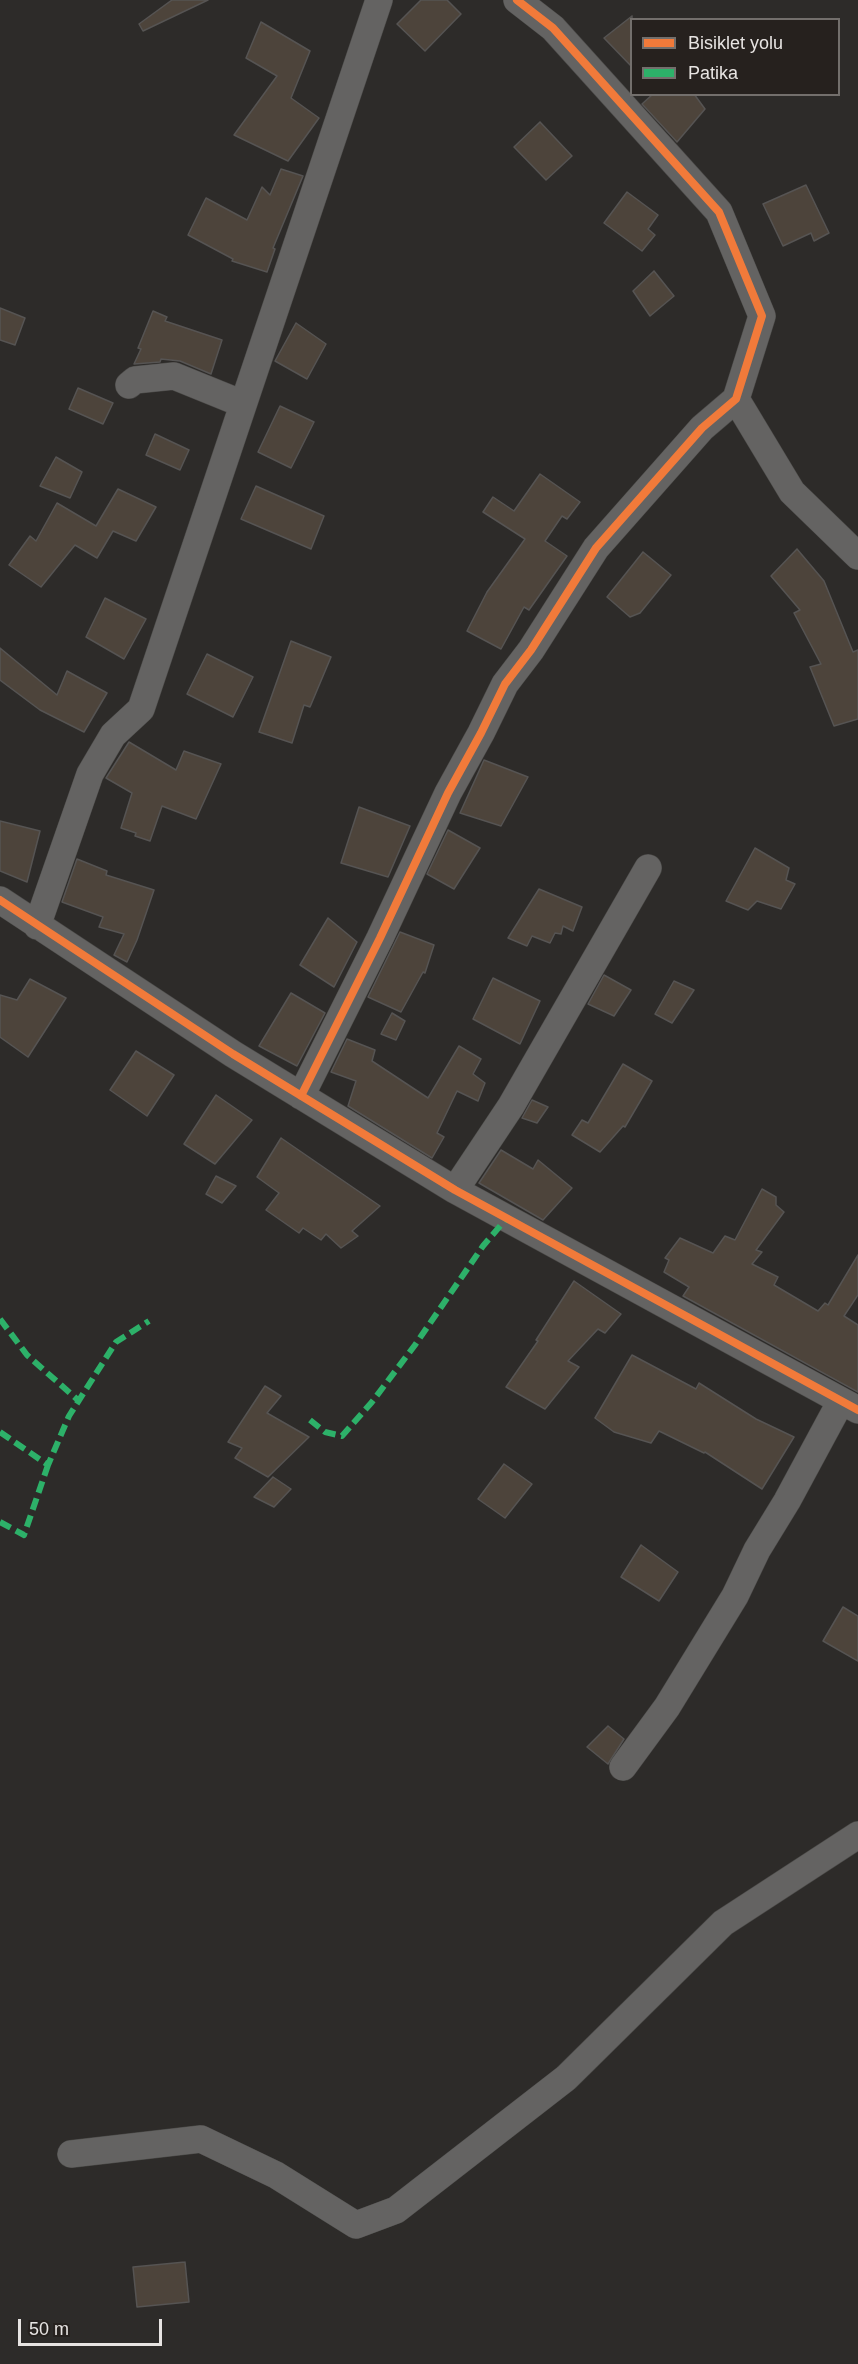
<!DOCTYPE html>
<style>
body{margin:0}
#map{position:relative;width:858px;height:2364px;overflow:hidden;background:#2d2b29;font-family:Helvetica,sans-serif}
canvas{display:block}
.legend{position:absolute;left:630px;top:18px;width:210px;height:78px;box-sizing:border-box;background:#26211e;border:2px solid #736f6c;margin:0;padding:8px 10px;list-style:none;font-size:18px;color:#e7e4e2}
.legend li{display:flex;align-items:center;gap:12px;height:30px}
.legend b{width:30px;border:2px solid #736f6c}
.scale{position:absolute;left:18px;top:2319px;width:144px;height:27px;box-sizing:border-box;border:3px solid #e7e4e2;border-top:0;padding-left:8px;font-size:18px;line-height:21px;white-space:nowrap;color:#e7e4e2;-webkit-text-stroke:4px #26211e;paint-order:stroke}
</style>
<div id="map">
<canvas width="858" height="2364"></canvas>
<ul class="legend">
<li><b style="height:8px;background:#f17a3a"></b>Bisiklet yolu</li>
<li><b style="height:8px;background:#2db169"></b>Patika</li>
</ul>
<div class="scale">50 m</div>
</div>
<script>
const g = document.querySelector('canvas').getContext('2d');
g.lineJoin = 'round';
function paint(path, color) {
  g.fillStyle = color;
  g.fill(path, 'evenodd');
}
function shape(rows) {
  const path = new Path2D();
  for (const r of rows) {
    path.moveTo(r[0], r[1]);
    for (let i = 2; i < r.length; i += 2) path.lineTo(r[i], r[i + 1]);
  }
  return path;
}
function strokePath(path, color, width, dash) {
  g.strokeStyle = color;
  g.lineWidth = width;
  g.lineCap = dash ? 'butt' : 'round';
  g.setLineDash(dash || []);
  g.stroke(path);
}
const building = shape([
 [172,0,208,0,143,31,139,24,172,0],
 [421,0,447,0,461,14,425,51,397,24,421,0],
 [632,16,632,67,604,38,632,16],
 [261,22,310,51,291,98,319,118,288,161,234,135,277,76,246,58,261,22],
 [653,94,694,94,705,109,677,142,642,104,653,94],
 [540,122,572,156,546,180,514,147,540,122],
 [281,169,303,176,273,248,275,249,267,272,232,261,233,259,188,235,206,198,247,220,262,187,270,195,281,169],
 [806,185,829,233,814,241,811,233,783,246,763,204,806,185],
 [627,192,658,215,648,229,655,235,642,251,604,223,627,192],
 [654,271,674,296,650,316,633,291,654,271],
 [0,308,25,318,15,345,0,340,0,308],
 [153,311,167,317,165,321,222,340,211,374,180,361,161,359,160,362,134,364,141,349,138,348,153,311],
 [296,323,326,344,307,379,275,361,296,323],
 [78,388,113,403,103,424,69,409,78,388],
 [280,406,314,422,291,468,258,452,280,406],
 [155,434,189,450,180,470,146,455,155,434],
 [56,457,82,472,70,498,40,486,56,457],
 [540,474,580,502,567,519,562,516,545,541,567,556,529,610,524,607,501,649,467,631,487,592,525,539,483,512,493,497,514,511,540,474],
 [256,486,324,516,311,549,241,519,256,486],
 [118,489,156,507,136,541,113,531,97,558,75,545,41,587,9,565,30,536,36,541,57,503,96,526,118,489],
 [797,549,824,581,853,652,858,650,858,719,834,726,810,667,821,664,794,613,800,610,771,576,797,549],
 [643,552,671,575,640,613,630,617,607,597,643,552],
 [105,598,146,619,124,659,86,637,105,598],
 [291,641,331,657,310,707,304,705,292,743,259,732,291,641],
 [0,648,57,695,67,671,107,693,84,732,40,710,0,680,0,648],
 [207,654,253,677,233,717,187,694,207,654],
 [129,742,176,770,184,751,221,764,196,819,162,806,150,841,135,836,136,833,121,828,132,793,106,778,129,742],
 [484,760,528,777,501,826,460,813,484,760],
 [359,807,410,826,388,877,341,863,359,807],
 [0,821,40,831,27,882,0,871,0,821],
 [448,830,480,848,454,889,427,874,448,830],
 [755,848,789,868,786,880,795,884,781,909,757,901,748,910,726,901,755,848],
 [77,859,107,871,106,875,154,890,137,940,127,962,114,955,124,934,99,927,103,917,62,902,77,859],
 [539,889,582,907,573,931,563,926,561,934,555,933,550,943,532,936,527,946,508,938,539,889],
 [328,918,357,942,334,987,300,965,328,918],
 [400,932,434,945,425,973,423,972,401,1012,368,997,400,932],
 [604,975,631,990,614,1016,588,1004,604,975],
 [493,978,540,1001,520,1044,473,1019,493,978],
 [30,979,66,998,28,1057,0,1037,0,995,17,1000,30,979],
 [674,981,694,990,672,1023,655,1014,674,981],
 [291,993,325,1013,297,1066,259,1046,291,993],
 [392,1013,405,1021,396,1040,381,1034,392,1013],
 [347,1039,375,1050,372,1061,428,1098,459,1046,481,1059,473,1074,485,1083,478,1101,457,1091,437,1133,444,1137,432,1158,348,1106,356,1081,331,1072,347,1039],
 [136,1051,174,1075,147,1116,110,1090,136,1051],
 [623,1064,652,1081,625,1127,623,1126,600,1152,572,1135,582,1120,588,1123,623,1064],
 [216,1095,252,1120,215,1164,184,1144,216,1095],
 [532,1100,548,1107,537,1123,522,1118,532,1100],
 [281,1138,380,1206,352,1231,358,1236,341,1248,326,1234,321,1240,303,1228,299,1233,266,1210,279,1193,257,1177,281,1138],
 [501,1150,533,1169,538,1160,572,1188,543,1220,479,1183,501,1150],
 [216,1176,236,1186,222,1203,206,1194,216,1176],
 [762,1189,776,1197,776,1205,784,1212,756,1250,762,1252,752,1264,778,1277,774,1285,818,1311,825,1303,828,1305,858,1255,858,1295,844,1316,858,1325,858,1392,683,1296,689,1287,664,1272,669,1260,665,1258,680,1238,713,1253,725,1236,735,1240,762,1189],
 [574,1281,621,1314,605,1333,598,1329,568,1361,579,1367,545,1409,506,1387,538,1341,536,1340,574,1281],
 [632,1355,696,1389,699,1383,756,1419,794,1437,762,1489,705,1452,704,1453,659,1431,651,1443,614,1432,595,1418,632,1355],
 [265,1386,281,1396,267,1413,309,1437,268,1477,235,1458,242,1448,228,1442,265,1386],
 [504,1464,532,1484,505,1518,478,1499,504,1464],
 [273,1477,291,1489,274,1507,254,1497,273,1477],
 [641,1545,678,1572,659,1601,621,1577,641,1545],
 [843,1607,858,1616,858,1661,823,1641,843,1607],
 [608,1726,624,1739,608,1764,587,1747,608,1726],
 [185,2262,189,2302,137,2307,133,2267,185,2262]
]);
paint(building, '#4d443b');
strokePath(building, '#565453', 1.5);
const minor = shape([
 [129,385,135,380,174,376,243,404],
 [736,399,792,492,858,556],
 [0,900,233,1054,455,1190,858,1410],
 [37,926,90,774,113,735,141,709,379,0],
 [301,1096,380,938,448,793,481,733,505,684,531,650,596,548,702,428,736,399,762,316,719,212,553,28,517,0],
 [455,1190,511,1106,648,868],
 [623,1767,667,1707,735,1596,757,1550,787,1501,841,1401],
 [71,2154,201,2139,276,2175,356,2225,396,2210,566,2078,723,1923,858,1835]
]);
strokePath(minor, '#4a4947', 28);
strokePath(minor, '#646362', 27);
strokePath(shape([
 [0,1319,27,1355,79,1401],
 [310,1420,325,1432,342,1436,372,1402,415,1345,483,1246,507,1218],
 [0,1432,48,1465,69,1416,116,1342,149,1321],
 [0,1522,24,1535,48,1465]
]), '#2db169', 6, [12, 6]);
strokePath(shape([
 [0,900,233,1054,455,1190,858,1410],
 [301,1096,380,938,448,793,481,733,505,684,531,650,596,548,702,428,736,399,762,316,719,212,553,28,517,0]
]), '#f17a3a', 8);
</script>
